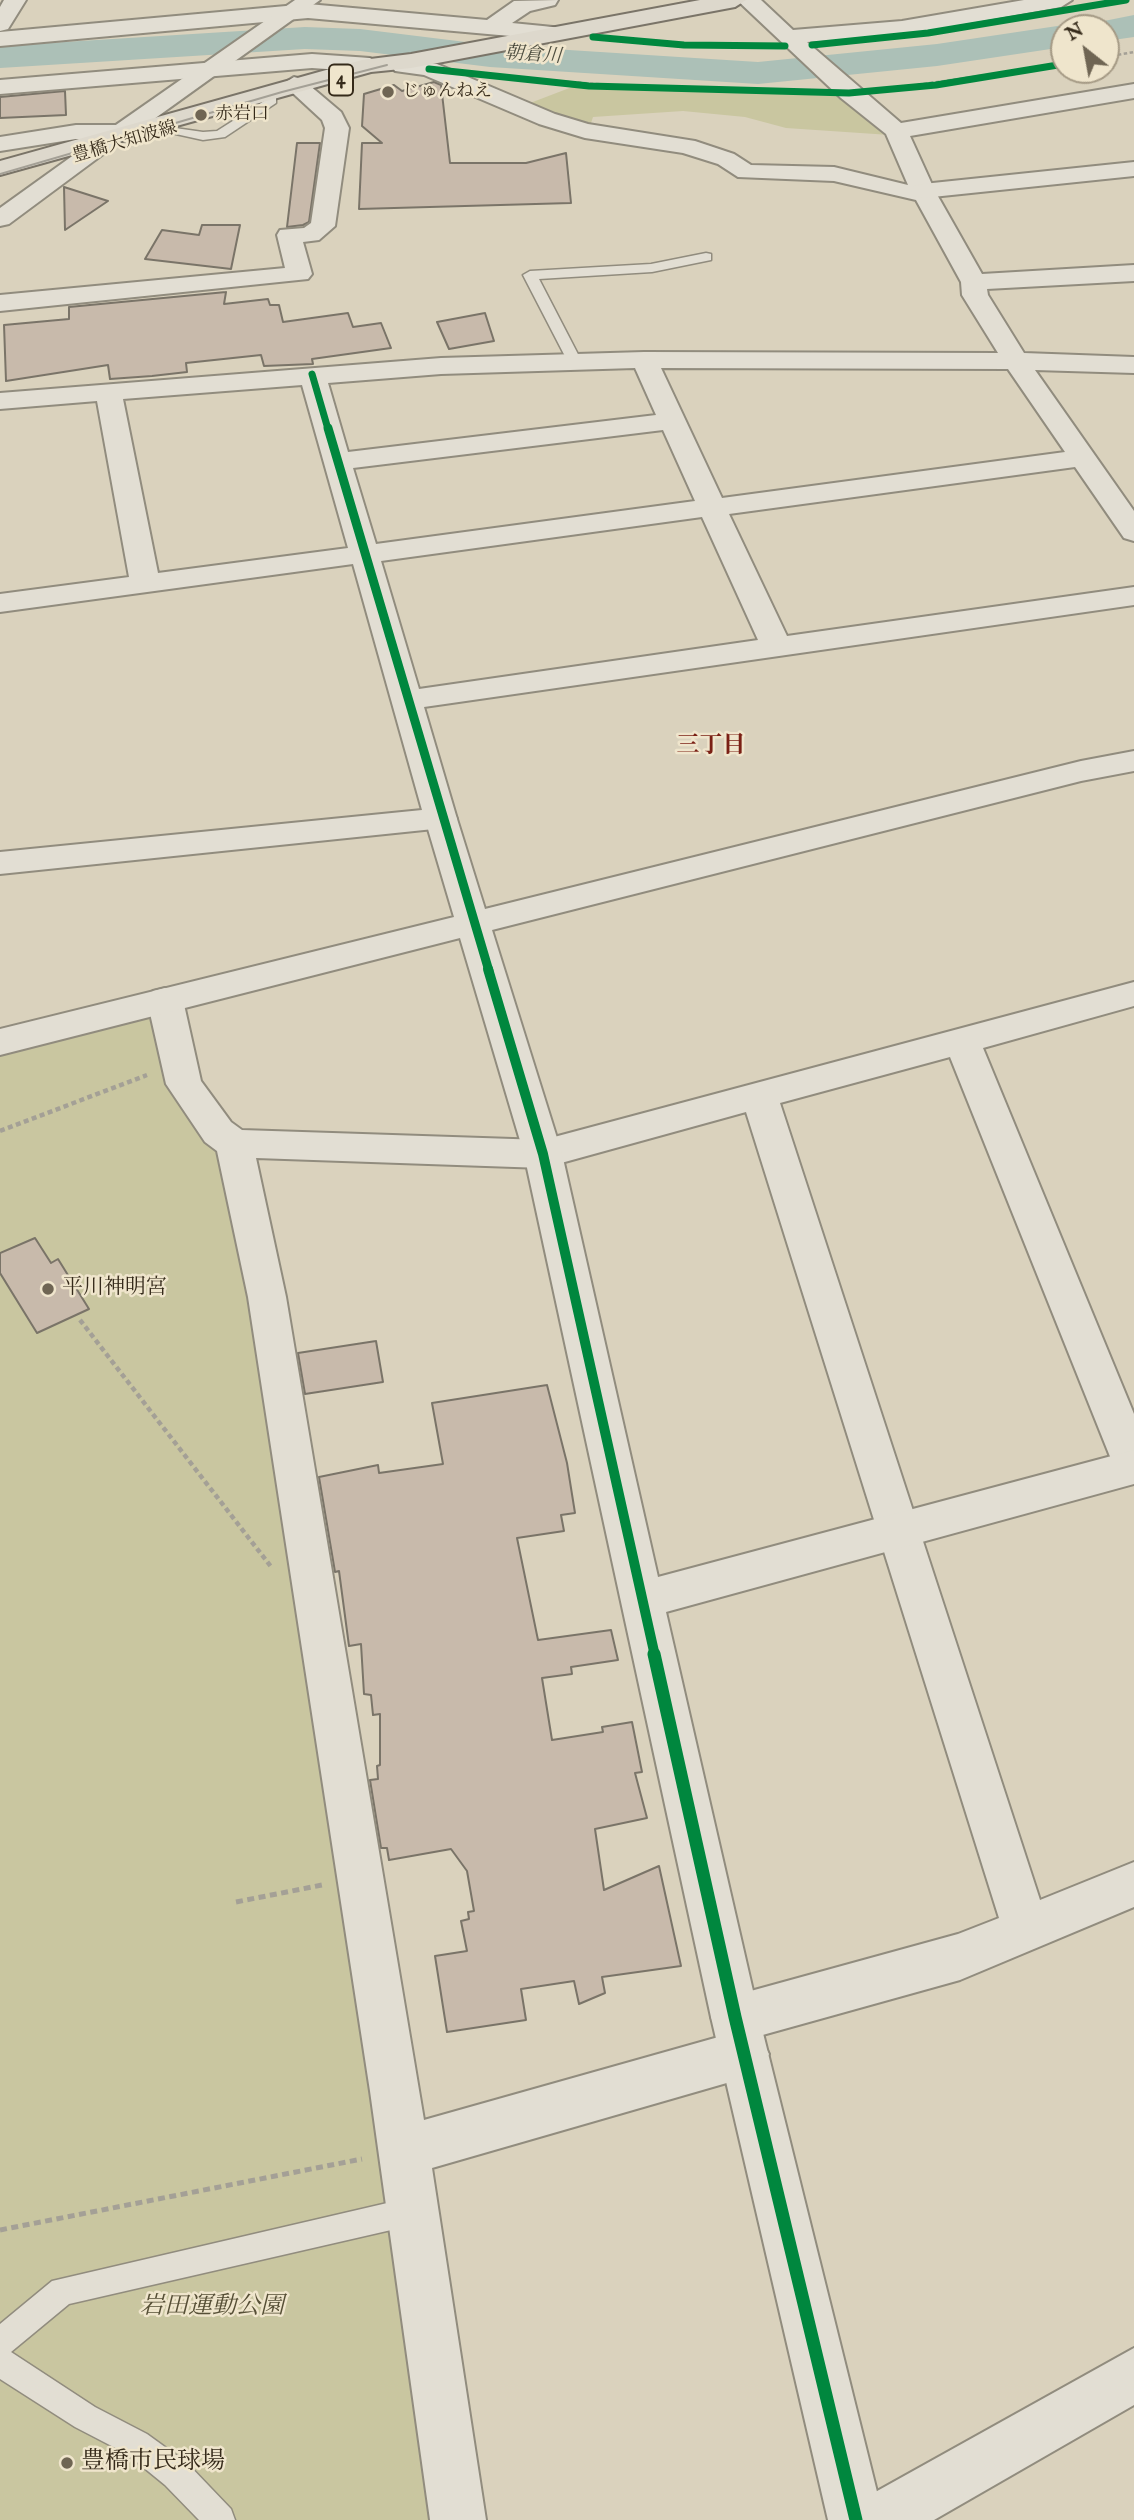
<!DOCTYPE html>
<meta charset="utf-8">
<style>
body{margin:0}
#map{position:relative;width:1134px;height:2520px;overflow:hidden;background:#dad2bd;font-family:"IM FELL English",serif}
canvas{display:block}
.north{position:absolute;left:1050px;top:14px;width:70px;height:70px;box-sizing:border-box;background:#efe5cc;border:2px solid #a59a85;border-radius:50%;rotate:329deg;font-size:19px;font-weight:700;line-height:28px;text-align:center;color:#352a1a}
.north::after{content:'';display:block;margin:auto;width:24px;height:32px;background:#6f6553;clip-path:polygon(50% 0,100% 100%,50% 72%,0 100%)}
</style>
<div id="map">
<canvas width="1134" height="2520"></canvas>
<div class="north">N</div>
</div>
<script>
const g = document.querySelector('canvas').getContext('2d');
g.lineJoin = 'round';
function paint(path, color) {
  g.fillStyle = color;
  g.fill(path, 'evenodd');
}
function shape(rows) {
  const path = new Path2D();
  for (const r of rows) {
    path.moveTo(r[0], r[1]);
    for (let i = 2; i < r.length; i += 2) path.lineTo(r[i], r[i + 1]);
  }
  return path;
}
function strokePath(path, color, width, dash) {
  g.strokeStyle = color;
  g.lineWidth = width;
  g.lineCap = dash ? 'butt' : 'round';
  g.setLineDash(dash || []);
  g.stroke(path);
}
function write(font, color, halo, rows, align = 'center') {
  g.font = font + ' "IM FELL English","Noto Serif JP",serif';
  g.lineWidth = 5;
  g.setLineDash([]);
  g.textBaseline = 'middle';
  g.strokeStyle = halo;
  g.fillStyle = color;
  for (const [text, x, y, turn = 0] of rows) {
    g.save();
    g.translate(x, y);
    g.rotate((+turn || 0) * Math.PI / 180);
    g.textAlign = isNaN(turn) ? turn : align;
    if (halo) g.strokeText(text, 0, 0);
    g.fillText(text, 0, 0);
    g.restore();
  }
}
paint(shape([
 [572,87,840,96,890,135,786,128,745,117,683,111,593,117,589,129,525,105],
 [165,1000,184,1081,234,1144,458,2520,0,2520,0,1042]
]), '#c9c6a0');
paint(shape([
 [1134,15,1134,37,1106,41,1106,28,1090,28,1094,23,1134,15],
 [1064,25,1074,28,1064,28,1064,47,937,66,758,84,490,67,360,51,305,49,0,68,0,46,305,27,360,29,490,45,758,62,937,44,1064,25]
]), '#acc0b7');
const building = shape([
 [434,82,441,85,450,163,526,163,566,153,571,203,359,209,362,143,382,143,362,126,364,94,394,85,402,91,434,82],
 [65,91,66,115,0,118,0,97,65,91],
 [297,143,320,143,309,222,303,225,287,227,297,143],
 [64,187,108,201,65,230,64,187],
 [202,225,240,225,231,269,145,259,162,230,199,235,202,225],
 [226,292,224,304,268,299,270,305,279,305,283,322,348,313,353,327,381,323,391,348,312,359,313,364,264,366,261,355,186,363,187,372,152,376,110,379,108,365,6,381,4,325,69,319,69,307,226,292],
 [485,313,494,341,449,349,437,322,485,313],
 [35,1238,51,1263,58,1259,89,1309,37,1333,0,1273,0,1253,35,1238],
 [376,1341,383,1382,305,1394,298,1353,376,1341],
 [547,1385,567,1463,575,1513,561,1515,564,1531,517,1538,538,1640,611,1630,618,1660,571,1667,572,1674,542,1678,552,1740,603,1732,602,1727,632,1722,642,1772,635,1773,647,1818,595,1829,604,1890,659,1866,681,1966,602,1977,605,1993,579,2004,574,1981,521,1989,526,2020,447,2032,435,1956,467,1951,461,1921,469,1919,468,1912,474,1911,467,1871,451,1849,389,1860,387,1848,381,1848,370,1780,378,1779,377,1766,380,1765,380,1714,373,1715,371,1695,364,1694,361,1644,349,1646,339,1571,335,1572,319,1477,378,1465,379,1473,443,1464,432,1403,547,1385]
]);
paint(building, '#c8baab');
strokePath(building, '#7a7468', 2);
const service = shape([
 [272,96,276,97,276,103,225,137,203,140,162,131,168,127,203,132,217,131,272,96],
 [706,253,711,254,711,260,652,272,539,279,582,362,575,366,568,362,523,275,530,271,651,264,706,253],
 [413,2197,423,2201,427,2211,423,2221,413,2225,69,2304,11,2352,95,2407,147,2434,187,2463,231,2509,235,2520,199,2520,165,2485,127,2454,75,2427,0,2379,0,2324,52,2281,413,2197]
]);
const minor = shape([
 [4,0,26,0,8,29,0,31,0,7,4,0],
 [558,0,555,5,530,11,512,23,563,28,566,33,563,38,555,40,308,18,0,46,0,32,308,4,487,20,514,1,558,0],
 [737,0,761,0,793,30,902,21,1024,0,1072,0,1061,7,902,35,807,42,901,123,1134,84,1134,98,910,136,935,191,982,274,1134,265,1134,281,987,289,988,295,1024,353,1134,357,1134,373,1035,370,1134,511,1134,541,1124,538,1075,467,729,514,787,636,1134,587,1134,605,424,707,457,819,453,827,0,874,0,852,422,810,353,564,0,612,0,594,129,577,97,401,0,409,0,393,441,358,644,352,998,353,962,295,961,282,916,200,834,181,738,177,718,164,683,153,585,138,539,124,424,75,395,71,392,66,403,59,437,64,555,114,588,124,695,141,734,154,751,165,834,167,908,185,886,134,841,98,737,0],
 [635,368,656,415,348,452,328,383,441,374,635,368],
 [661,368,1008,369,1065,452,722,498,661,368],
 [302,385,348,548,158,573,123,399,302,385],
 [663,430,695,501,376,544,353,468,663,430],
 [702,517,758,640,419,689,381,561,702,517],
 [312,54,370,58,381,65,370,72,312,68,0,94,0,80,312,54],
 [294,77,302,79,341,112,349,128,335,226,319,240,303,242,312,274,308,279,0,311,0,295,285,268,277,235,280,230,304,228,311,223,325,128,322,120,283,84,294,77],
 [76,125,121,125,129,127,133,132,9,224,0,226,0,208,96,139,76,139,0,151,0,137,76,125],
 [1134,982,1134,1006,983,1048,1134,1414,1134,1481,1119,1476,1113,1464,950,1057,780,1103,1040,1900,1134,1862,1134,1907,960,1980,759,2036,769,2054,761,2071,744,2078,432,2168,486,2520,430,2520,370,2091,248,1297,217,1151,205,1142,166,1084,147,1000,153,991,165,988,177,991,183,1000,201,1081,231,1122,242,1130,543,1140,1134,982],
 [746,1112,999,1918,958,1934,718,2000,711,2017,718,2034,722,2036,424,2120,286,1297,256,1158,543,1168,746,1112],
 [1134,2348,1134,2405,934,2520,853,2520,861,2500,1134,2348]
]);
const tertiary = shape([
 [295,0,320,0,129,137,113,137,109,132,113,127,295,0],
 [1134,162,1134,176,923,198,914,196,911,191,914,186,923,184,1134,162],
 [1134,751,1134,771,1081,781,492,930,562,1154,658,1577,1134,1450,1134,1484,666,1612,759,2017,884,2520,828,2520,711,2017,524,1154,460,938,0,1055,0,1029,454,917,425,819,429,811,441,808,453,811,457,819,485,909,1081,761,1134,751]
]);
const primary = shape([
 [700,0,746,0,735,7,411,68,371,72,0,175,0,161,362,60,411,54,700,0]
]);
strokePath(service, '#918c7e', 3);
strokePath(minor, '#918c7e', 4);
strokePath(tertiary, '#918c7e', 4);
strokePath(primary, '#7a7468', 4);
strokePath(shape([
 [1086,7,1126,0],
 [649,43,760,46],
 [1106,57,1134,52],
 [518,78,674,90,810,93],
 [888,89,1064,64]
]), '#a4a096', 2.5, [3.5, 2.5]);
strokePath(shape([
 [0,1131,147,1075],
 [80,1320,272,1568]
]), '#a4a096', 4.5, [5, 3.5]);
strokePath(shape([
 [236,1902,322,1885],
 [0,2230,362,2159]
]), '#a4a096', 5, [7, 4.5]);
paint(service, '#e2ded3');
paint(minor, '#e2ded3');
paint(tertiary, '#e2ded3');
paint(primary, '#ddd8cc');
strokePath(shape([
 [0,174,282,92,387,65]
]), '#a4a096', 2);
strokePath(shape([
 [593,37,684,45,785,46],
 [812,45,928,33,1126,0],
 [429,69,589,86,849,93,936,85,1064,64],
 [312,374,328,429]
]), '#00873e', 7);
strokePath(shape([
 [328,428,489,971]
]), '#00873e', 9);
strokePath(shape([
 [488,969,543,1154,655,1656]
]), '#00873e', 10);
strokePath(shape([
 [654,1654,735,2017,856,2520]
]), '#00873e', 13);
for (const [x, y, r, color] of [
 [388,92,7,"#6f6553"],
 [201,115,7,"#6f6553"],
 [48,1289,7,"#6f6553"],
 [67,2463,7,"#6f6553"]
]) {
  const dot = new Path2D();
  dot.arc(x, y, r, 0, 2 * Math.PI);
  g.fillStyle = color;
  g.fill(dot);
  strokePath(dot, '#efe5cc', 2.5);
}
write('18px', '#352a1a', '#efe5cc', [
 ["じゅんねえ",402,92],
 ["赤岩口",215,115]
], 'left');
write('18px', '#352a1a', '#efe5cc', [
 ["豊橋大知波線",125,143,-16]
]);
write('italic 19px', '#4e4e40', '#efe5cc', [
 ["朝倉川",533,56,4]
]);
for (const [x, y, w] of [
 [341,80,24]
]) {
  const box = new Path2D();
  box.roundRect(x - w / 2, y - 15.5, w, 31, 5);
  g.fillStyle = '#efe5cc';
  g.fill(box);
  strokePath(box, '#352a1a', 2);
}
write('bold 19px', '#352a1a', null, [
 ["4",341,80]
]);
write('21px', '#352a1a', '#efe5cc', [
 ["平川神明宮",62,1289]
], 'left');
write('bold 23px', '#7a1f14', '#efe5cc', [
 ["三丁目",711,747]
]);
write('italic 24px', '#564f36', '#efe5cc', [
 ["岩田運動公園",212,2308]
]);
write('24px', '#352a1a', '#efe5cc', [
 ["豊橋市民球場",81,2463]
], 'left');
</script>
